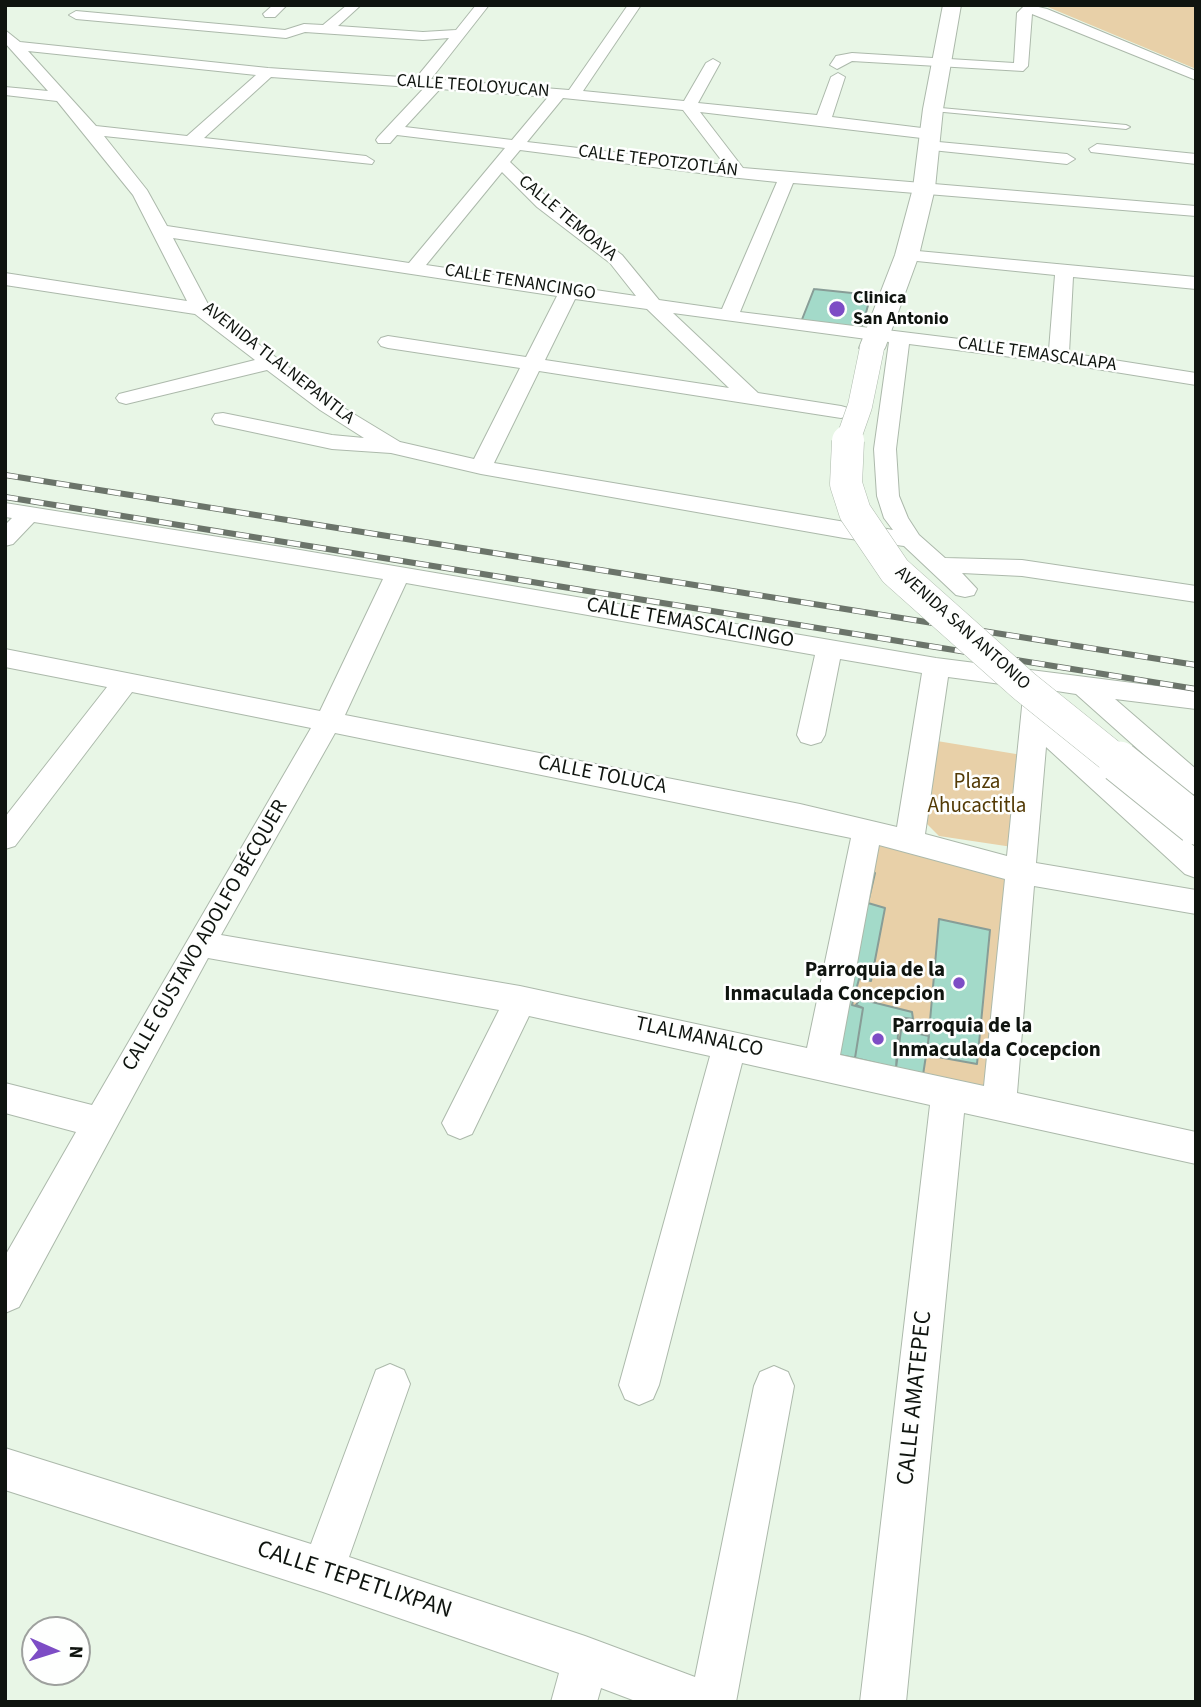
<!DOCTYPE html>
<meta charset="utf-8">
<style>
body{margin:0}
#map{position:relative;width:1201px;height:1707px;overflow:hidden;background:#e8f6e6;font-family:"Source Sans 3",sans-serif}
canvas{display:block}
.frame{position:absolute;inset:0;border:7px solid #0f140f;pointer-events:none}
.north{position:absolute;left:21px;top:1616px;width:70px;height:70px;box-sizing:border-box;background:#fefffe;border:2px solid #9ea19e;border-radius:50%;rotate:93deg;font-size:19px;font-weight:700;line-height:28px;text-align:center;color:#0f140f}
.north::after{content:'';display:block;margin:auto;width:24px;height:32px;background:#7d4dc5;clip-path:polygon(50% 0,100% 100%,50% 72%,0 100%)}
</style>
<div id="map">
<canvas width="1201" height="1707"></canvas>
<div class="frame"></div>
<div class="north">N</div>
</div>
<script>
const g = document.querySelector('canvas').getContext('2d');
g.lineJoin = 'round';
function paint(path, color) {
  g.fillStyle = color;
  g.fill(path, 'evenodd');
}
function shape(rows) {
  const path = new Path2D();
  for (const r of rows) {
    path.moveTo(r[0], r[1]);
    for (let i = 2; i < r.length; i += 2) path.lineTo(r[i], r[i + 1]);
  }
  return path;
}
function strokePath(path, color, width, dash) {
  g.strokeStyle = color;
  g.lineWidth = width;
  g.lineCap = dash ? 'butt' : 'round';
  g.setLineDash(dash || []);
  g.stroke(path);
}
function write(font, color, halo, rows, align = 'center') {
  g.font = font + ' "Source Sans 3",sans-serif';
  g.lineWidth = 5;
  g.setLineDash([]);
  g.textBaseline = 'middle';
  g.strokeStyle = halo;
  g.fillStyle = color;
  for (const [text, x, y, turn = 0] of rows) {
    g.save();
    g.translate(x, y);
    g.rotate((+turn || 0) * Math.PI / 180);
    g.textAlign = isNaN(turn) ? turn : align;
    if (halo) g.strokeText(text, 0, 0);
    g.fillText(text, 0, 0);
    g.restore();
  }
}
paint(shape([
 [1043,5,1196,5,1196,69],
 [931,740,1028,756,1019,848,939,836,922,819],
 [873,833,1015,875,999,1098,823,1052]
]), '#e8d0a8');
const building = shape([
 [814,289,871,295,861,330,801,322,814,289],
 [860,869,875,873,868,903,885,908,871,981,859,979,852,1005,863,1008,855,1058,823,1052,860,869],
 [939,919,990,930,977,1064,927,1055,939,919],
 [860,999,912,1012,913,1019,899,1017,896,1068,855,1058,863,1008,856,1005,860,999],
 [901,1030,929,1036,923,1075,896,1068,901,1030]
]);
paint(building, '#a3dac9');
strokePath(building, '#889d97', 2);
const lane = shape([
 [930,107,1126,125,1130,127,1126,129,933,111,930,107]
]);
const street = shape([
 [273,5,287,5,275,17,265,17,263,14,273,5],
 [347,5,361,5,338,26,423,32,456,30,476,5,489,5,431,79,569,90,628,5,641,5,583,91,684,101,706,63,713,59,720,63,698,103,817,115,831,77,838,73,845,77,832,117,930,129,938,134,930,139,700,112,743,168,1196,206,1196,216,793,183,740,312,1049,350,1055,275,907,260,898,255,907,250,1196,277,1196,289,1073,277,1069,353,1196,373,1196,385,1059,363,909,344,896,449,899,496,908,518,919,535,945,558,1022,560,1196,586,1196,602,1022,576,962,573,977,589,974,595,965,597,956,595,904,546,844,538,481,474,391,453,332,449,215,424,212,419,215,414,223,413,332,435,364,438,320,410,267,370,126,404,119,402,116,398,119,394,255,360,195,314,5,285,5,273,187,301,133,195,57,101,5,95,5,87,48,91,5,43,5,30,20,42,268,68,416,78,449,38,423,40,305,32,286,38,76,19,69,15,76,11,285,30,304,24,323,25,347,5],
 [28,51,256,75,187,136,96,126,28,51],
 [271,77,424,88,378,137,376,140,378,143,390,143,397,135,505,148,409,263,167,226,147,190,104,136,372,164,374,161,366,156,204,138,271,77],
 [440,89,548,97,512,140,405,127,440,89],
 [563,98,683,110,725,165,527,142,563,98],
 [520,150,739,178,777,182,722,309,659,300,622,255,549,199,510,162,520,150],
 [502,172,537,207,610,263,636,296,426,265,502,172],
 [173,238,557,296,526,357,388,336,381,338,378,342,381,346,388,348,520,368,474,459,400,442,334,402,209,306,173,238],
 [575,299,647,309,729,388,545,360,575,299],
 [673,313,889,342,874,449,877,496,884,518,893,530,494,463,539,371,841,418,848,416,852,412,848,408,841,406,758,393,673,313],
 [1030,5,1047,9,1196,71,1196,80,1032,14,1028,66,1023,71,852,61,837,69,830,65,836,56,852,53,1014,63,1017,13,1024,6,1030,5],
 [928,141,1067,154,1075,159,1067,164,922,149,920,146,928,141],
 [1097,144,1196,154,1196,164,1091,152,1089,149,1097,144],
 [5,503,294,549,936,658,1196,691,1196,709,1115,699,1196,769,1196,795,1186,792,1076,694,1050,690,1048,718,1196,848,1196,878,1185,874,1046,747,1036,863,1196,890,1196,914,1034,886,1017,1093,1196,1132,1196,1164,964,1113,906,1702,860,1702,930,1105,742,1063,659,1385,653,1399,639,1405,625,1399,619,1385,710,1056,529,1016,472,1134,460,1139,448,1134,442,1123,499,1010,208,958,19,1307,5,1313,5,1256,76,1132,5,1113,5,1083,92,1105,311,728,132,692,15,846,5,849,5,817,107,687,5,667,5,649,320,711,383,579,34,522,13,544,5,546,5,525,12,518,5,517,5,503],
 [406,583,815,655,797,735,801,742,811,745,821,742,825,735,840,659,922,673,897,827,800,804,345,715,406,583],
 [948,677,1024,687,1007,856,925,834,948,677],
 [335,733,851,838,807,1048,520,986,221,935,335,733],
 [879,845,1005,879,984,1086,840,1055,879,845],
 [390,1364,404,1370,410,1384,349,1557,585,1636,695,1677,754,1386,760,1372,774,1366,788,1372,794,1386,736,1702,638,1702,601,1688,597,1702,551,1702,559,1673,323,1592,5,1490,5,1448,311,1544,376,1370,390,1364]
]);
const secondary = shape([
 [943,5,961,5,943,109,935,188,919,255,885,348,881,353,872,356,863,353,859,348,895,255,913,188,923,109,943,5]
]);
strokePath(lane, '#acb9ab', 2);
strokePath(street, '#acb9ab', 2);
strokePath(secondary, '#acb9ab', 2);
paint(lane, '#fff');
paint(street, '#fff');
paint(secondary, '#fff');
const rail = shape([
 [5,475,1196,665],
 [5,497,1196,689]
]);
strokePath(rail, '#6b746a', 6);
strokePath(rail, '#fefffe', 4.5, [13]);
const secondaryBridgeFar2 = shape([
 [847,443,860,406,872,348]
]);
const secondaryBridgeFar1 = shape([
 [848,441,846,484,855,512,895,571,1024,686,1121,764]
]);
const secondaryBridge = shape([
 [1119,762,1196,824]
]);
strokePath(secondaryBridgeFar2, '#acb9ab', 25, []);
strokePath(secondaryBridgeFar1, '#acb9ab', 33, []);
strokePath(secondaryBridge, '#acb9ab', 43, []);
strokePath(secondaryBridgeFar2, '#fff', 24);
strokePath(secondaryBridgeFar1, '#fff', 32);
strokePath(secondaryBridge, '#fff', 41);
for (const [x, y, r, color] of [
 [837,309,9,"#7d4dc5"],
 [959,983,7,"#7d4dc5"],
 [878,1039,7,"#7d4dc5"]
]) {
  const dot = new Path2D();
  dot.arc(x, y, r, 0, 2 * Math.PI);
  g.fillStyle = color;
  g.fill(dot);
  strokePath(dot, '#fefffe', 2.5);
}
write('18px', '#0f140f', '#fefffe', [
 ["CALLE TEOLOYUCAN",473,87,4],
 ["CALLE TEPOTZOTLÁN",658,162,7],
 ["CALLE TEMOAYA",567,219,40],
 ["CALLE TENANCINGO",520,283,9],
 ["CALLE TEMASCALAPA",1037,355,8],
 ["AVENIDA TLALNEPANTLA",278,364,38],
 ["AVENIDA SAN ANTONIO",962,629,42]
]);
write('bold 18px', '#0f140f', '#fefffe', [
 ["Clinica",853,299],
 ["San Antonio",853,320]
], 'left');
write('21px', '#0f140f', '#fefffe', [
 ["CALLE TEMASCALCINGO",690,624,10],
 ["CALLE TOLUCA",602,776,11],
 ["CALLE GUSTAVO ADOLFO BÉCQUER",206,936,-60],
 ["TLALMANALCO",699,1038,12]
]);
write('21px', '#533a05', '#fefffe', [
 ["Plaza",977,783],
 ["Ahucactitla",977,807]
]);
write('bold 21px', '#0f140f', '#fefffe', [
 ["Parroquia de la",945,971],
 ["Inmaculada Concepcion",945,995],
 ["Parroquia de la",892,1027,"left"],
 ["Inmaculada Cocepcion",892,1051,"left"]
], 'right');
write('24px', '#0f140f', '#fefffe', [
 ["CALLE AMATEPEC",916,1398,-84],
 ["CALLE TEPETLIXPAN",354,1581,18]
]);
</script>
